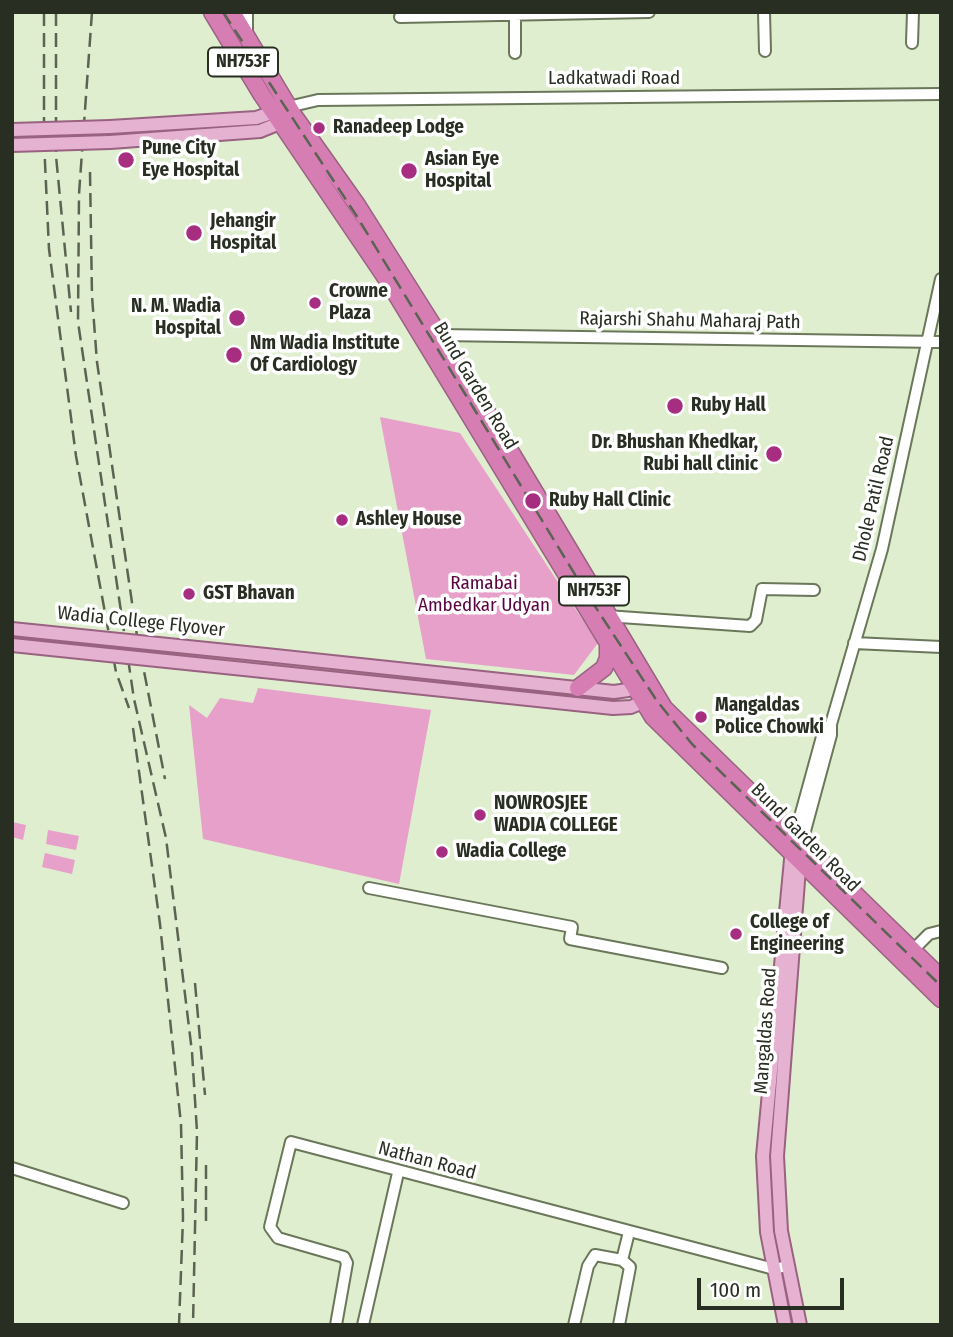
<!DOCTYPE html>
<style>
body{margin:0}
#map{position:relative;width:953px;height:1337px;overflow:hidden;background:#dfeece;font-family:"Fira Sans Condensed",sans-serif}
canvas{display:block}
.frame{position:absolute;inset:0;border:14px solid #282e22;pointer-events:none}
.scale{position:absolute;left:697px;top:1278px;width:147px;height:32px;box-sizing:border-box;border:4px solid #282e22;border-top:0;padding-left:9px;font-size:21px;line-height:24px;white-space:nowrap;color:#282e22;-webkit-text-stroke:5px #fff;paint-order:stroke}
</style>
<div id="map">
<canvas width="953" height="1337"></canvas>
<div class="frame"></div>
<div class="scale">100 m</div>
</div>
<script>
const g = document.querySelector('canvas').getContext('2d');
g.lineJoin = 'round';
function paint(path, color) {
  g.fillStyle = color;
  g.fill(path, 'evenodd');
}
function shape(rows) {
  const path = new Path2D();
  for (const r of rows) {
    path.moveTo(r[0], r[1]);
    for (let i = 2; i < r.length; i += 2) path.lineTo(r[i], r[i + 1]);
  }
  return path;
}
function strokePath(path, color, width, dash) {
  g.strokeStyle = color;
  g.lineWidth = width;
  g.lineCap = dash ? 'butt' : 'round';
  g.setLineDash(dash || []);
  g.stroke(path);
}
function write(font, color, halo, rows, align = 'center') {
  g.font = font + ' "Fira Sans Condensed",sans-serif';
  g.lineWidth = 7;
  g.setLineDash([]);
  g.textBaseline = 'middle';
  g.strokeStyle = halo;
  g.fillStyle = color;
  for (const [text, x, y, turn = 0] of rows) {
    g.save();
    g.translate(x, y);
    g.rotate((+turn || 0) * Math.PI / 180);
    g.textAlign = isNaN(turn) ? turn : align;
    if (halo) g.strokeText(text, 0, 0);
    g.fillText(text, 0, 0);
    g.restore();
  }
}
paint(shape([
 [380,417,460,433,598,643,574,675,426,659],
 [258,688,431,710,399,884,203,839,189,705,207,718,220,698,253,703],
 [12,822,26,825,23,840,12,837],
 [48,830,79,836,76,850,46,844],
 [45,853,75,860,72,874,42,867]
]), '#e6a0c9');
const minor = shape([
 [247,12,247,34],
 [764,12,765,51],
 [515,14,515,53],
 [400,17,649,12],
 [912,43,913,12],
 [288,107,318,100,941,94],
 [438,335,941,342],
 [606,616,750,626,756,620,762,589,814,590],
 [854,643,941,647],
 [795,835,823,733,831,724],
 [802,842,831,735,831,724,882,549,941,279],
 [369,888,572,927,570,939,722,968],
 [911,952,929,934,941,931],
 [12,1168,123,1203],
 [622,1260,629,1232],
 [336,1325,347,1263,344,1257,278,1238,270,1227,291,1142,774,1269,787,1266],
 [363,1325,398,1173],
 [574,1325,588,1266,595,1255,622,1260,630,1267,619,1325]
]);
const major = shape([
 [110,127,256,118,280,110],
 [110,142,260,131,287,120],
 [266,655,614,692,628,690,639,683],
 [263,671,613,708,631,707,650,699],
 [785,1325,767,1232,763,1156,792,849],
 [800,1325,781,1231,777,1156,800,855]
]);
const highway = shape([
 [212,12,262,95,390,284,653,717,941,999],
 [232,12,294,116,357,205,473,389,664,708,941,978],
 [578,688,604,668,608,658,608,643]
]);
strokePath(minor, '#6a775a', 14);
strokePath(major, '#996281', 16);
strokePath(highway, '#996281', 19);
strokePath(minor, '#fff', 10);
strokePath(major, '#e6b2d2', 12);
strokePath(highway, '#d67eb4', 16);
strokePath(shape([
 [44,12,44,141,49,249,76,456,116,672,129,708],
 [56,12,56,156,71,312],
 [92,12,79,194,78,322,134,699,166,838,192,1052,197,1132,193,1325],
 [223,12,356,215,585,591,657,701,692,744,941,986],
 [90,172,92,296,97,362,136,630,165,779],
 [133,728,160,924,181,1124,183,1218,179,1325],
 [195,983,205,1095],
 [206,1221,206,1165]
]), '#5b6352', 2.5, [14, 7]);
const majorBridge = shape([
 [12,130,110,127],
 [12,145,110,142],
 [12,629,266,655],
 [12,645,263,671]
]);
strokePath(majorBridge, '#996281', 16, []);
strokePath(majorBridge, '#e6b2d2', 12);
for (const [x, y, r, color] of [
 [319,128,7,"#a72d81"],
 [126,160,9,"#a72d81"],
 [409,171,9,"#a72d81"],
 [194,233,9,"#a72d81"],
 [315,303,7,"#a72d81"],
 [237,318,9,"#a72d81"],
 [234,355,9,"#a72d81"],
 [675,406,9,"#a72d81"],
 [774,454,9,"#a72d81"],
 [533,501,9,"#a72d81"],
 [342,520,7,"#a72d81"],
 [189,594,7,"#a72d81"],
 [701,717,7,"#a72d81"],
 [480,815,7,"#a72d81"],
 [442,852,7,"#a72d81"],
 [736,934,7,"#a72d81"]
]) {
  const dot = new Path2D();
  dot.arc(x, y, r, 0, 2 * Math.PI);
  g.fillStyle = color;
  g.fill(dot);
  strokePath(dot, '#fff', 2.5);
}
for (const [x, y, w] of [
 [243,62,70],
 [594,591,70]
]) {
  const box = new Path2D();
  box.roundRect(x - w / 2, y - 14.5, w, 29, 5);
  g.fillStyle = '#fff';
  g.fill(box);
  strokePath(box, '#282e22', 2);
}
write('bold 18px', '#282e22', null, [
 ["NH753F",243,62],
 ["NH753F",594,591]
]);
write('19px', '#282e22', '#fff', [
 ["Ladkatwadi Road",614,79],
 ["Rajarshi Shahu Maharaj Path",690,321,1],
 ["Bund Garden Road",475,386,59],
 ["Dhole Patil Road",874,499,-77],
 ["Wadia College Flyover",141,622,6],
 ["Bund Garden Road",805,838,45],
 ["Mangaldas Road",766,1031,-86],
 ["Nathan Road",427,1161,15]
]);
write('bold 19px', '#282e22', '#fff', [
 ["Ranadeep Lodge",333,128],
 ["Pune City",142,149],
 ["Eye Hospital",142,171],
 ["Asian Eye",425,160],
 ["Hospital",425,182],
 ["Jehangir",210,222],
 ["Hospital",210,244],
 ["Crowne",329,292],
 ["Plaza",329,314],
 ["N. M. Wadia",221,307,"right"],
 ["Hospital",221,329,"right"],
 ["Nm Wadia Institute",250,344],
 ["Of Cardiology",250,366],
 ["Ruby Hall",691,406],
 ["Dr. Bhushan Khedkar,",758,443,"right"],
 ["Rubi hall clinic",758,465,"right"],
 ["Ruby Hall Clinic",549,501],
 ["Ashley House",356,520],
 ["GST Bhavan",203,594],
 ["Mangaldas",715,706],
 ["Police Chowki",715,728],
 ["NOWROSJEE",494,804],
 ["WADIA COLLEGE",494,826],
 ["Wadia College",456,852],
 ["College of",750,923],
 ["Engineering",750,945]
], 'left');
write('19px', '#590341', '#fff', [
 ["Ramabai",484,584],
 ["Ambedkar Udyan",484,606]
]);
</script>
